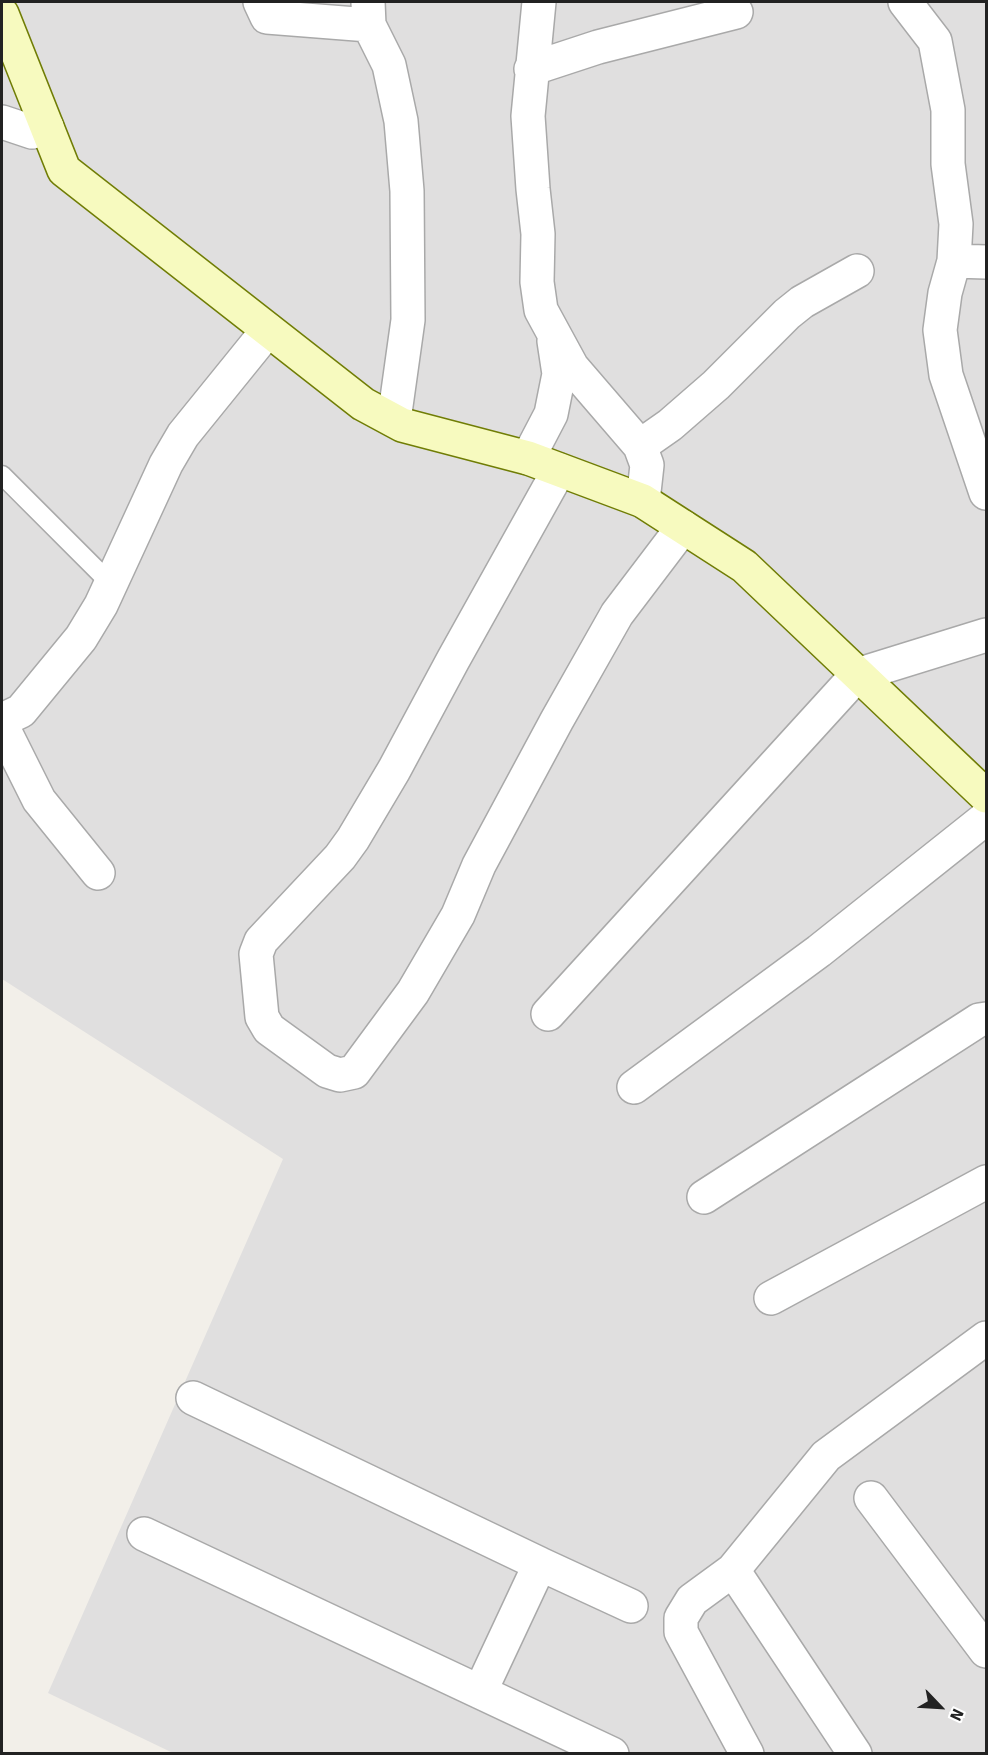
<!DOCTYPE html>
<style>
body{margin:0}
#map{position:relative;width:988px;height:1755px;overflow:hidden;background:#f2efe9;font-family:Signika,sans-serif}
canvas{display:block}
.frame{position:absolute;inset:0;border:3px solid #222;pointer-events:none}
.north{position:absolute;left:910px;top:1677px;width:60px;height:60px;-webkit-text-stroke:4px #fff;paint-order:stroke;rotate:115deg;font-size:16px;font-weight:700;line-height:24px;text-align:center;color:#222}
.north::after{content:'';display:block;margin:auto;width:21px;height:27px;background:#222;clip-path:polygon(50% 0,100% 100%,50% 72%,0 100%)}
</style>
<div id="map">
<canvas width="988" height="1755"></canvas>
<div class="frame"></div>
<div class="north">N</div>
</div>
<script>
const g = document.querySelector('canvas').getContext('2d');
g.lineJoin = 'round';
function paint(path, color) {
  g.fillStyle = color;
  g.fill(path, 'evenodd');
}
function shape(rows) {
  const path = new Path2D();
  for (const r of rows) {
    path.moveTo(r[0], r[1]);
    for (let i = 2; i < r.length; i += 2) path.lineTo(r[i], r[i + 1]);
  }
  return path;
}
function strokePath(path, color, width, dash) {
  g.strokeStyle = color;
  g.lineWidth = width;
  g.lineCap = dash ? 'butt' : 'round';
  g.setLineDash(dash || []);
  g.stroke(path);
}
paint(shape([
 [2,2,986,2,986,1753,173,1753,48,1693,283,1159,2,979]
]), '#e0dfdf');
const lane = shape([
 [2,475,111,584]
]);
const street = shape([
 [260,2,267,17,369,25],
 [368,2,369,25,389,65,401,121,407,191,408,320,394,420],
 [539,2,528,116,533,189,538,234,537,282,541,310,572,367,640,446,647,465,643,501],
 [905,2,935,41,948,110,948,164,956,224,954,261,945,293,940,330,946,375,986,493],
 [531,69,598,47,736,12],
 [2,122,32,132,47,127],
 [954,261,986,262],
 [640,446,670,425,716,385,787,314,802,302,857,271],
 [528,458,551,414,559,374,554,341],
 [559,470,453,660,394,770,353,839,340,857,261,941,256,954,262,1017,269,1029,327,1071,340,1075,354,1072,413,992,458,915,479,865,557,720,617,614,683,527],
 [2,720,21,711,81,638,101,605,166,464,183,435,268,330],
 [2,726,39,800,98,873],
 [548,1014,857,675,986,635],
 [634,1087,819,951,986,818],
 [704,1197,979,1020,986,1019],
 [771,1298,986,1182],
 [193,1398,540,1564,480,1692],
 [871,1498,986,1651],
 [144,1534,612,1754],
 [540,1564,631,1606],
 [733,1570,692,1600,681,1618,681,1632,747,1754],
 [855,1754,733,1570,826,1456,986,1338]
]);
const secondary = shape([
 [2,14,64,170,363,404,402,425,528,458,643,501,744,566,986,796]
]);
strokePath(lane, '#a9a9a9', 21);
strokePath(street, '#a9a9a9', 36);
strokePath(secondary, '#707d05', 36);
strokePath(lane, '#fff', 18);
strokePath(street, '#fff', 33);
strokePath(secondary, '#f7fabf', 33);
</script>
